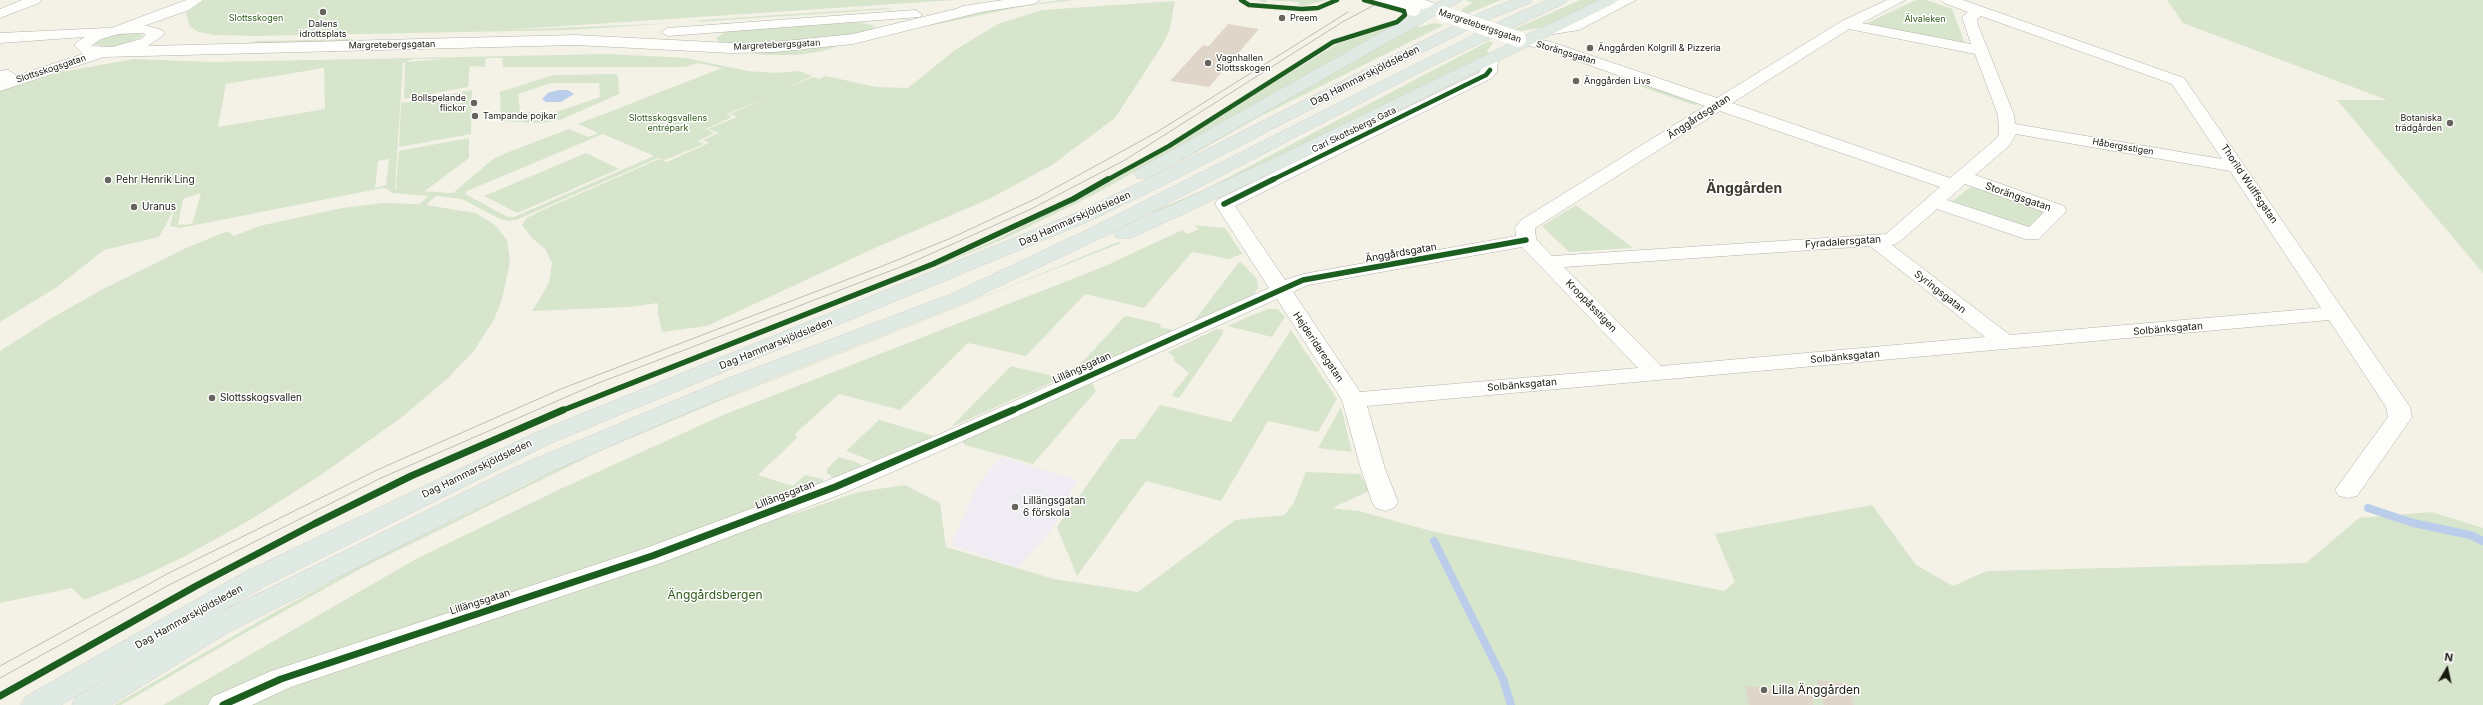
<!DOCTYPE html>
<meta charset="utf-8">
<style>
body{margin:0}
#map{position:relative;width:2483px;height:705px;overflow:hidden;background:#f4f2e7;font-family:Inter,sans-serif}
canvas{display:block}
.north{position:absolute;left:2427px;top:649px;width:40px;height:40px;-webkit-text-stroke:3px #fff;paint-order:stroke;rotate:9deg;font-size:11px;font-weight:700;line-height:16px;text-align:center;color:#191811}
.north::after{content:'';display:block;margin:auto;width:14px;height:18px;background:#191811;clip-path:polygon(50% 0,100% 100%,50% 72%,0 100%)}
</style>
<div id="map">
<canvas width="2483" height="705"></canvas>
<div class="north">N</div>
</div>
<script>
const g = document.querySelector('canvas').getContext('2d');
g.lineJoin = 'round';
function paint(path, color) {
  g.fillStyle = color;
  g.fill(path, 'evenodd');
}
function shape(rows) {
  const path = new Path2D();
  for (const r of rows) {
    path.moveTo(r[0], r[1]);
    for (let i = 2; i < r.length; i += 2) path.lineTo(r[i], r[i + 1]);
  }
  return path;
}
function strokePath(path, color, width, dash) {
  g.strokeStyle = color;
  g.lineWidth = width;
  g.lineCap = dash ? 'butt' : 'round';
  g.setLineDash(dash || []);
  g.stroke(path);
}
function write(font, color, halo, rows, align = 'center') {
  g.font = font + ' Inter,sans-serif';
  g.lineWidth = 3;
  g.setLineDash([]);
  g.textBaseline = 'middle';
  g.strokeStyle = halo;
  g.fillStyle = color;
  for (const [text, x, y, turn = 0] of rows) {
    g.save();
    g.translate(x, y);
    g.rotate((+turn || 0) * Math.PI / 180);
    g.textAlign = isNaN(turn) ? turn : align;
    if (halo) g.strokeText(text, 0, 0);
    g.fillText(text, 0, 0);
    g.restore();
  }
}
paint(shape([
 [1001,457,1077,480,1052,530,1017,568,951,544,978,484]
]), '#f0ecf4');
paint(shape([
 [204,0,955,0,504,30,678,23,568,30,255,36,215,35,199,32,190,27,186,13],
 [1061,0,1074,0,1025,6,919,28,986,11],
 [1258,0,1328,0,1303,6,1299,5,1299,2,1267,0,1265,3],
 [1468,0,1501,0,1467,14,1461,11,1465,7,1473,3,1466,1],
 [1580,0,1600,0,1544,27,1521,31,1512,30],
 [1916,0,1927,0,1952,9,1966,46,1863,25],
 [2167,0,2483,0,2483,273,2337,100,2387,100,2183,23],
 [1175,1,1170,28,1163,44,1115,118,1052,165,989,199,877,247,707,326,662,332,658,314,658,303,629,307,532,311,549,283,552,263,545,249,531,237,522,225,527,218,538,212,659,159,667,162,709,143,703,140,719,133,708,129,737,117,730,114,765,99,727,114,732,117,706,129,714,133,698,141,704,144,665,160,658,158,516,220,509,221,500,219,462,199,436,196,426,205,476,213,495,225,507,240,510,262,502,299,494,320,473,352,448,378,401,418,321,475,250,520,187,555,144,576,84,600,72,588,0,603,0,351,50,319,101,290,184,249,227,231,234,236,259,226,342,208,383,203,419,204,429,196,392,193,386,188,383,188,180,228,170,226,174,210,159,237,104,250,57,287,0,322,0,91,61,72,134,59,212,62,608,54,686,58,748,71,776,73,799,71,812,76,789,87,813,77,819,79,826,76,876,87,908,88,955,50,998,24,1042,10],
 [486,58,507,58,502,59,503,67,685,67,698,63,722,68,578,124,598,133,588,137,569,129,511,151,493,159,453,193,404,190,425,191,469,158,469,138,399,151,396,185,397,188,402,190,395,188,403,63,412,59,445,59,405,62,404,99,468,87,470,66,485,67],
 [324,68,325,109,218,127,226,84],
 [603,134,654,156,514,217,508,217,465,194,467,191],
 [389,159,386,185,375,188,378,161],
 [201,193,192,224,178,225,183,199],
 [886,8,892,9,696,22,701,20],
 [860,22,874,26,873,29,868,33,751,45,719,42,716,38,725,32,737,30],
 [1434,23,1444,25,1259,117,1181,161,1177,161,1415,26,1420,27],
 [1393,26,1097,193,1004,239,898,282,1002,237,1125,173,1337,44],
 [119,33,136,33,145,36,113,48,93,44,98,39],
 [353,39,350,42,248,43,258,41],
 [1489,41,1493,43,1487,51,1490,54,1233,180,1155,213,1151,212,1206,189],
 [841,45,823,51,796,55,765,55,741,52,790,50],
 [614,74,618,76,619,94,560,120,541,123,501,121,500,92,553,75],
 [551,83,599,83,600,97,553,113,520,112,518,94],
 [1634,81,1703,104,1694,105,1636,85,1632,82],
 [472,90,471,134,399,147,401,103],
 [586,153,619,169,517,213,484,196],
 [1973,185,2042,209,2045,214,2030,228,1950,203],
 [1576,205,1633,248,1569,252,1542,226],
 [1194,225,1225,228,1242,254,1229,259,1192,252,1144,308,1085,294,1026,356,968,343,900,410,839,394,794,435,798,437,758,475,793,486,805,475,823,479,823,485,775,502,791,515,858,492,905,485,940,503,946,547,1054,579,1138,592,1235,520,1284,515,1293,504,1306,472,1360,474,1369,491,1332,508,1359,511,1431,531,1724,591,1735,582,1715,534,1872,505,1916,565,1953,586,1987,571,2306,563,2359,518,2432,512,2483,528,2483,705,163,705,416,559,558,490,723,415,1103,267,1182,230,1188,234,1199,229],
 [1118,242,1121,243,717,402,600,451,360,569,236,638,121,705,114,705,268,616,352,570,569,463,677,416,1018,283],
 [1240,261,1257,279,1258,288,1252,297,1193,322],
 [1267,309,1278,309,1285,317,1272,337,1227,326],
 [1127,316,1161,324,1160,327,1174,330,1076,374,1074,371,1124,317],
 [1217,329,1223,330,1223,334,1179,398,1171,396,1189,373,1173,360,1175,358,1168,352],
 [1291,330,1337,399,1318,432,1268,421,1221,501,1146,481,1077,576,1057,527,1120,439,1135,439,1160,405,1231,422],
 [1011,366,1062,378,951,427],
 [1090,380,1096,391,1033,464,965,445,961,440],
 [1341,407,1352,452,1318,448],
 [879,420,934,436,875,462,846,451],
 [839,457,856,462,863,466,835,479,827,473,827,469]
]), '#d8e5cd');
paint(shape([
 [558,90,568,90,574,94,561,102,546,102,542,99,548,93]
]), '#bacdea');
strokePath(shape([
 [2368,508,2413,523,2470,535,2483,541],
 [1434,541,1503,679,1511,705]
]), '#bacdea', 8);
paint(shape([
 [1228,24,1259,29,1209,87,1170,81,1203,45,1209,46],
 [1817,680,1847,683,1854,705,1824,705],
 [1745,686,1814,693,1813,705,1749,705]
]), '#dfd5c8');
const minor = shape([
 [22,0,41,0,39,3,0,18,0,9,22,0],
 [186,0,203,0,189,10,124,33,119,34,112,30,114,27,186,0],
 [1618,0,1636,0,1579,30,1547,35,1540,31,1542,28,1570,23,1618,0],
 [1887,0,1905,0,1862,23,1971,44,1962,17,1968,12,1944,3,1942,0,1963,0,2184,78,2410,407,2412,417,2357,496,2348,498,2339,496,2335,490,2388,417,2386,407,2329,320,1367,406,1385,469,1398,502,1394,508,1385,511,1376,508,1372,502,1361,469,1342,400,1277,299,954,445,844,493,661,563,291,687,252,705,208,705,212,697,271,671,643,549,826,481,938,435,1269,288,1215,204,1217,200,1480,72,1485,57,1490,55,1498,60,1497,72,1492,78,1235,206,1285,280,1303,274,1516,236,1515,228,1521,220,1705,106,1541,48,1521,45,1518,42,1521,39,1548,41,1717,98,1842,21,1887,0],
 [1981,16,2172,84,2222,159,2015,124,2014,115,1978,25,1977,19,1981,16],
 [1849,29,1975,54,1998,115,1999,134,1996,139,1950,178,1732,103,1849,29],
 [1720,111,1940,187,1886,234,1552,256,1536,239,1535,228,1720,111],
 [2016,134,2230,171,2321,308,2010,335,1892,245,1898,243,1937,209,2025,239,2039,239,2064,214,2066,210,2064,206,1975,175,2009,146,2016,134],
 [1965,184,2044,212,2029,227,1947,200,1965,184],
 [1870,246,1985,337,1661,366,1564,267,1870,246],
 [1522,247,1638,368,1360,392,1293,292,1308,285,1522,247],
 [8,70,16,75,14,78,0,81,0,71,8,70]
]);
const tertiary = shape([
 [107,28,112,29,114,32,112,35,0,43,0,33,107,28]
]);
const secondary = shape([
 [1003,0,1040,0,1033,4,981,12,853,44,775,52,731,53,575,45,104,57,0,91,0,81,83,54,74,45,77,42,91,33,119,26,144,25,162,30,164,33,162,36,148,46,575,35,731,43,775,42,853,34,956,9,963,6,1003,0],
 [143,33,146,34,141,39,112,47,91,46,101,39,119,34,143,33],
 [1404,0,1425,0,1434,3,1441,10,1434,14,1429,13,1404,0],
 [915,10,922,14,920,17,668,36,661,32,668,28,915,10]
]);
const primary = shape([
 [1443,0,1462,0,1149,178,1137,178,1134,174,1137,170,1418,12,1443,0],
 [1512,0,1532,0,1530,3,1492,18,1400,63,1162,186,1087,222,551,443,265,586,217,614,511,469,726,379,954,293,1093,227,1507,18,1548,0,1567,0,1565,3,1430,67,1107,235,968,301,742,389,529,481,227,633,111,705,72,705,76,697,135,662,61,705,21,705,25,697,245,572,535,433,1073,214,1150,178,1390,57,1482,12,1512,0],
 [1599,0,1617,0,1615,3,1280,169,1131,238,1117,238,1114,234,1117,230,1268,161,1599,0]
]);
strokePath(minor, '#b3b2a9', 1);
strokePath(tertiary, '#b3b2a9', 1);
strokePath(secondary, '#b3b2a9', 1);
strokePath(primary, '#d2d0cb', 1);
paint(minor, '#fdfdfb');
paint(tertiary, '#fdfdfb');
paint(secondary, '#fdfdfb');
paint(primary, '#e0eae4');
strokePath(shape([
 [0,666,167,574,377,470,561,389,880,267,951,238,1037,198,1157,132,1348,12],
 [0,678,169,585,381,478,596,384,908,264,1031,209,1125,160,1344,21,1384,0]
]), '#bcbbb8', 1);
const secondaryBridge = shape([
 [1383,0,1413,8],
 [1444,14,1518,39]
]);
strokePath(secondaryBridge, '#b3b2a9', 16, []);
strokePath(secondaryBridge, '#fdfdfb', 16);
strokePath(shape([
 [1241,0,1249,5,1302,9,1318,8,1337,0],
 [1107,180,1169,146,1333,42,1397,22,1405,15,1404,11,1364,0],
 [1272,180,1486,75,1490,70]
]), '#1b5e20', 4.5);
strokePath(shape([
 [1224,204,1274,179],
 [561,411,933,264,1073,199,1108,179],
 [1011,411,1303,280,1526,240]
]), '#1b5e20', 5.5);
strokePath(shape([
 [0,696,196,586,314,524,411,476,563,410],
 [223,705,281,679,652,556,835,487,1013,410]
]), '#1b5e20', 7);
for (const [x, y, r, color] of [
 [323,12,4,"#66645c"],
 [1282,18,4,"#66645c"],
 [1590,48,4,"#66645c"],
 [1208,63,4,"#66645c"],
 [1576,81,4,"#66645c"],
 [474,103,4,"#66645c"],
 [475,116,4,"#66645c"],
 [2450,123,4,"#66645c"],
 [108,180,4,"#66645c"],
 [134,207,4,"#66645c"],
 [212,398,4,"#66645c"],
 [1015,507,4,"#66645c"],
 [1764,690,4,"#66645c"]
]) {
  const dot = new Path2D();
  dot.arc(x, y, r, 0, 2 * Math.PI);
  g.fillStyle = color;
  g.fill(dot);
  strokePath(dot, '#fff', 1.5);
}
write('9px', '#2d591a', '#fff', [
 ["Slottsskogen",256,18],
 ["Älvaleken",1925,19],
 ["Slottsskogsvallens",668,118],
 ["entrépark",668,128]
]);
write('9px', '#191811', '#fff', [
 ["Preem",1290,18],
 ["Dalens",323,24,"center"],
 ["idrottsplats",323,34,"center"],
 ["Änggården Kolgrill & Pizzeria",1598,48],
 ["Vagnhallen",1216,58],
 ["Slottsskogen",1216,68],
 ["Änggården Livs",1584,81],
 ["Bollspelande",466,98,"right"],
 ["flickor",466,108,"right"],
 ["Tampande pojkar",483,116],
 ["Botaniska",2442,118,"right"],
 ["trädgården",2442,128,"right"]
], 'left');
write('9px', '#191811', '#fff', [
 ["Margretebergsgatan",1480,26,19],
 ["Margretebergsgatan",392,45,-1],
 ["Margretebergsgatan",777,45,-3],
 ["Storängsgatan",1566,53,17],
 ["Slottsskogsgatan",51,69,-18],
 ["Carl Skottsbergs Gata",1354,130,-26],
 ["Håbergsstigen",2123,147,10]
]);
write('10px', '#191811', '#fff', [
 ["Dag Hammarskjöldsleden",1365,76,-27],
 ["Änggårdsgatan",1699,117,-33],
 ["Thorild Wulffsgatan",2249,184,56],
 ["Storängsgatan",2018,197,19],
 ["Dag Hammarskjöldsleden",1075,219,-24],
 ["Fyradalersgatan",1843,242,-4],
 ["Änggårdsgatan",1401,253,-10],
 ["Syringsgatan",1940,292,38],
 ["Kroppåsstigen",1591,306,46],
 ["Solbänksgatan",2168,329,-5],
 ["Dag Hammarskjöldsleden",776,344,-22],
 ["Hejderidaregatan",1318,347,56],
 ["Solbänksgatan",1845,357,-5],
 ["Lillängsgatan",1082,368,-24],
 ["Solbänksgatan",1522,385,-5],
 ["Dag Hammarskjöldsleden",477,469,-26],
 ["Lillängsgatan",785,495,-21],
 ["Lillängsgatan",480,602,-18],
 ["Dag Hammarskjöldsleden",189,617,-29]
]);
write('10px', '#191811', '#fff', [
 ["Pehr Henrik Ling",116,180],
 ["Uranus",142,207],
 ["Slottsskogsvallen",220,398],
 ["Lillängsgatan",1023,501],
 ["6 förskola",1023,513]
], 'left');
write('12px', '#2d591a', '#fff', [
 ["Änggårdsbergen",715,595]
]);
write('12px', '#191811', '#fff', [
 ["Lilla Änggården",1772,690]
], 'left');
write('bold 14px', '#3f3d2d', '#fff', [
 ["Änggården",1744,189]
]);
</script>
